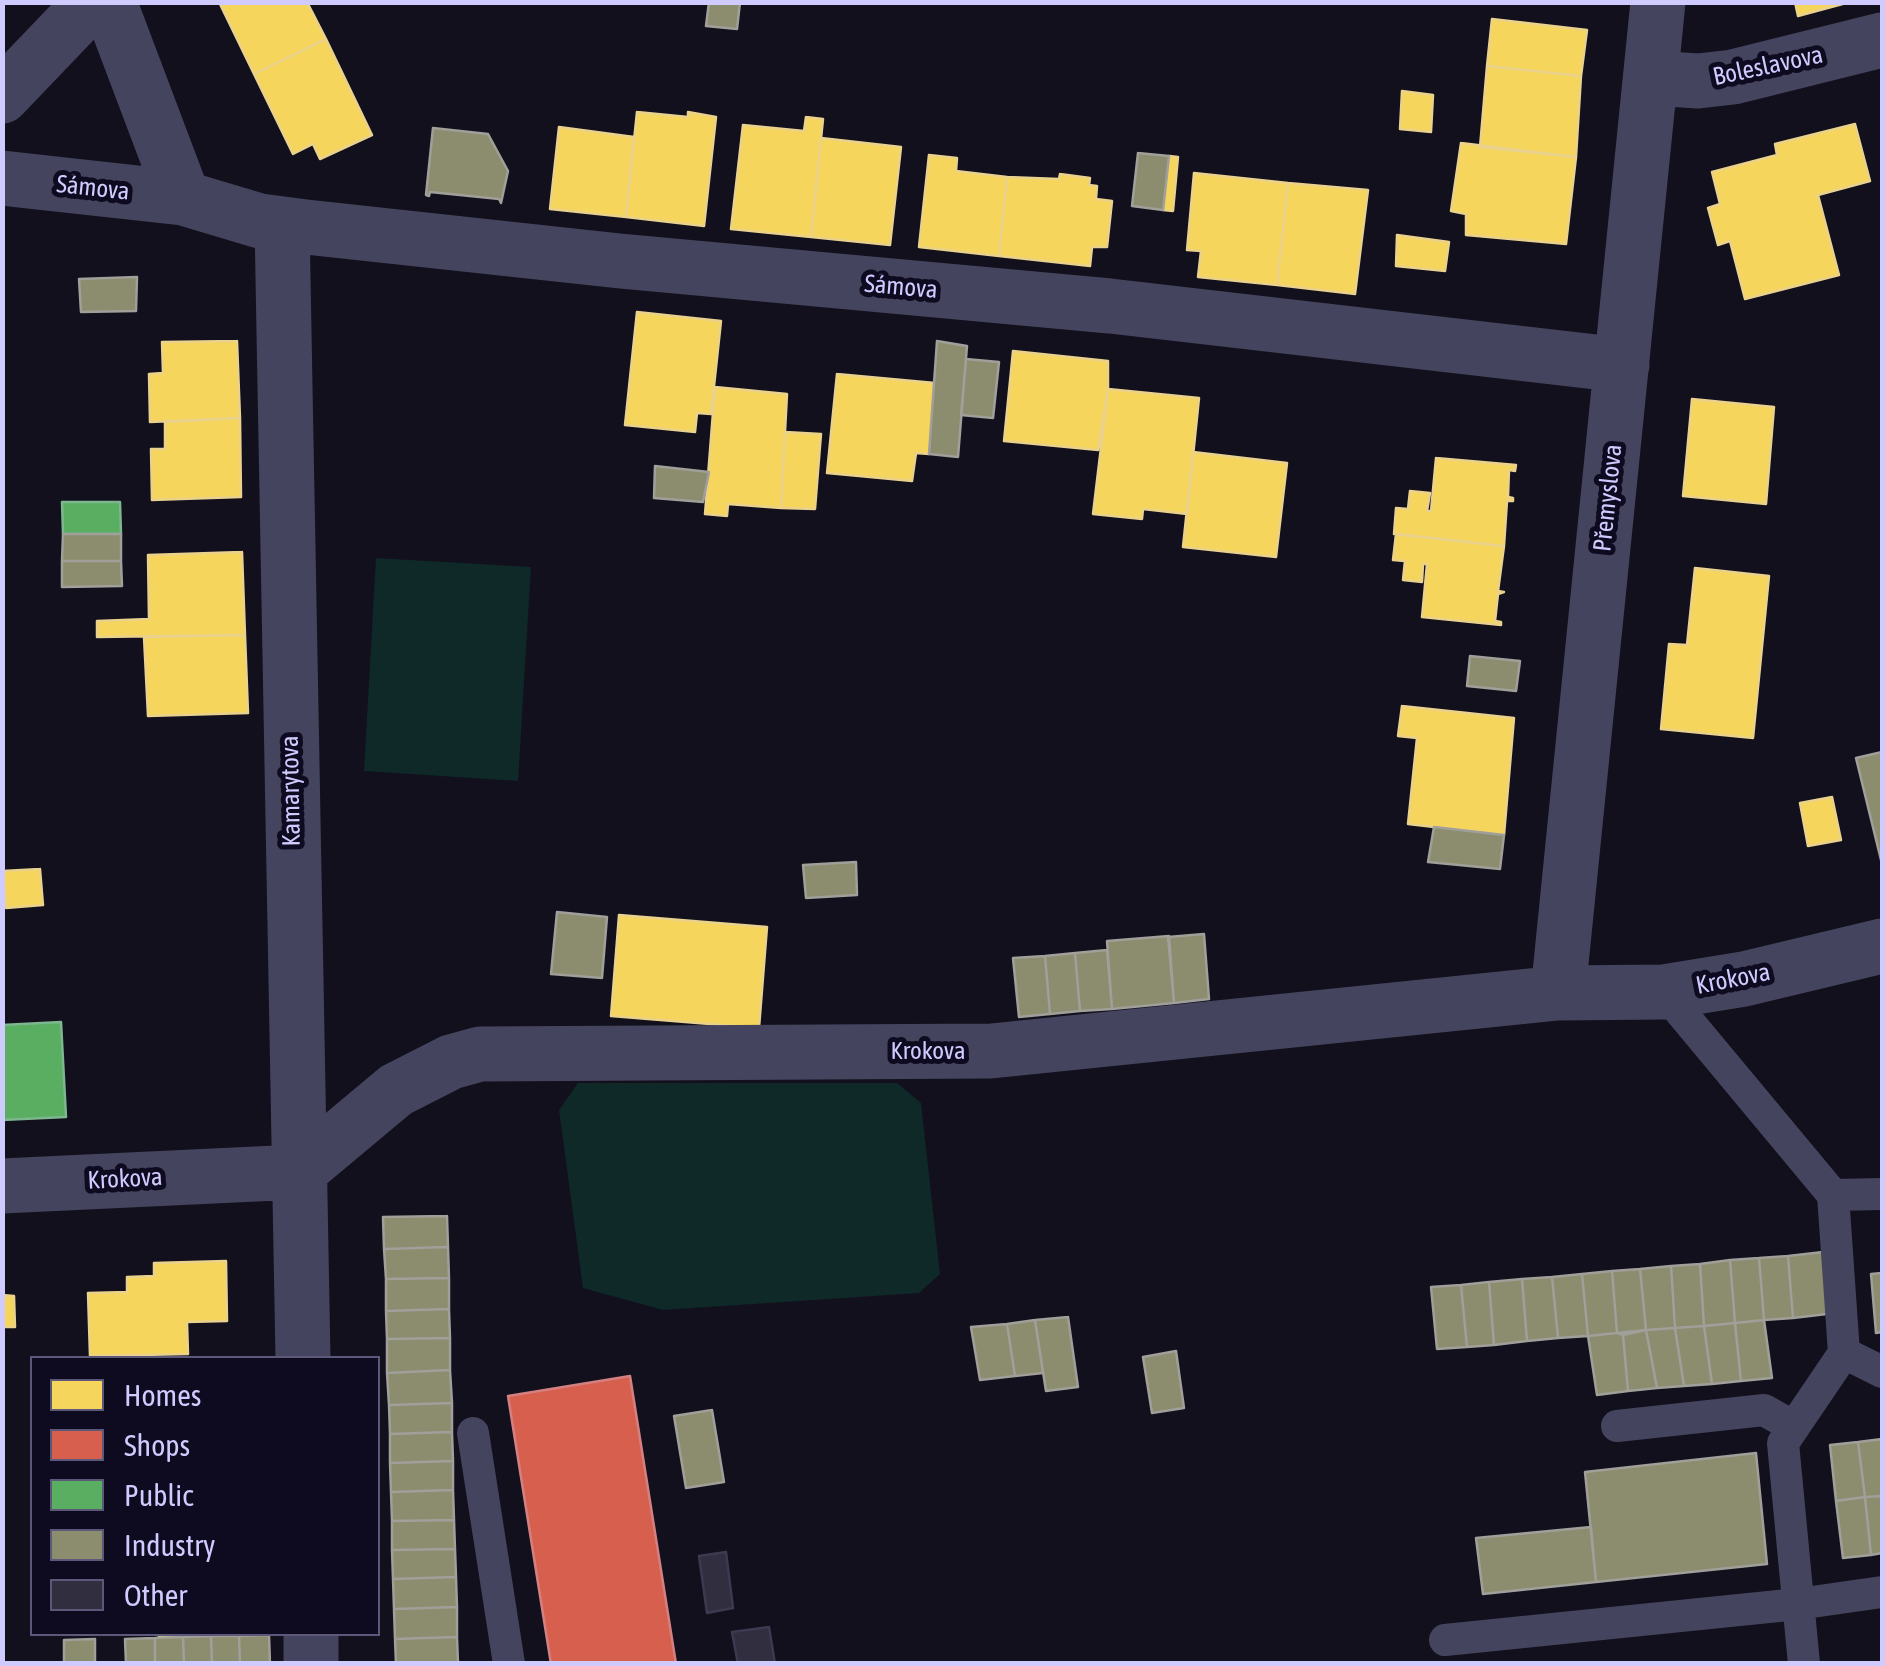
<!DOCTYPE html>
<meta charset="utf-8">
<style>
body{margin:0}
#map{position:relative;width:1885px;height:1666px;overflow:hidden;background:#12101c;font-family:"Asap Condensed",sans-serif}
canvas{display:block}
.frame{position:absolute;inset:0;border:5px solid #cfcbff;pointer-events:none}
.legend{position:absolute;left:30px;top:1356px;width:350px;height:280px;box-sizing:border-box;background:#0e0b21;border:2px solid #5b587a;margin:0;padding:12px 18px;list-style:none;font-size:30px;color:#cfcbff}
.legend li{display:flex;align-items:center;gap:20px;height:50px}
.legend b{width:50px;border:2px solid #5b587a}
</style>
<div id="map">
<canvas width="1885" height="1666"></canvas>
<div class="frame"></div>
<ul class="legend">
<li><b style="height:28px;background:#f6d55c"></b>Homes</li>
<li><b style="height:28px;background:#d6604d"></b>Shops</li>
<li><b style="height:28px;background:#5aae61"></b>Public</li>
<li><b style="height:28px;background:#8c8c6e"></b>Industry</li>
<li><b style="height:28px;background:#302e3f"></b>Other</li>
</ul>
</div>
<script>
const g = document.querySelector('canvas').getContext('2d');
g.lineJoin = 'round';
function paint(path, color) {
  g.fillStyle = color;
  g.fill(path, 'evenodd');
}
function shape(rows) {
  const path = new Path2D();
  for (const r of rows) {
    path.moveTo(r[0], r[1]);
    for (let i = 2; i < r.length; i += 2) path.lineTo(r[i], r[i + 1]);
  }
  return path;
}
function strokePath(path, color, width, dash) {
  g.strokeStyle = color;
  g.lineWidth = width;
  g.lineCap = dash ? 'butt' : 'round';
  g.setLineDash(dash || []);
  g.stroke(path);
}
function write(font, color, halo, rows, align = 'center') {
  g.font = font + ' "Asap Condensed",sans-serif';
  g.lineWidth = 10;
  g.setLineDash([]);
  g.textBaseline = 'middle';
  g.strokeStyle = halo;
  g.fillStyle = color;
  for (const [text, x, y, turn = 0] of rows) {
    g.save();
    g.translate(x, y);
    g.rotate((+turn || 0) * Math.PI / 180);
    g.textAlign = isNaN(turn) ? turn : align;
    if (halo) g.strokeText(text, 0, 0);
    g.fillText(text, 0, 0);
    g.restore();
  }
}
paint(shape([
 [376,558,531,567,518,781,364,771],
 [578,1083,897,1083,921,1103,940,1274,919,1293,663,1310,583,1288,559,1110]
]), '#0f2828');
const homes = shape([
 [219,2,307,2,326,39,254,74,219,2],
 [1795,2,1850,2,1798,16,1795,2],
 [1492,19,1587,30,1581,76,1487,66,1492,19],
 [326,39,372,135,320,159,313,144,293,154,254,74,326,39],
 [1487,66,1581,76,1576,157,1480,147,1487,66],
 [1402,91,1433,95,1431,132,1400,129,1402,91],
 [637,112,688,117,688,112,716,117,704,226,626,217,637,112],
 [806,117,823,119,811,237,731,229,743,125,804,131,806,117],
 [1855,124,1870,181,1818,195,1839,275,1745,299,1730,241,1718,245,1708,208,1720,204,1712,172,1777,155,1775,144,1855,124],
 [559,127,634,137,626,217,550,209,559,127],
 [821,138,901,147,890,245,811,237,821,138],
 [1461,143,1576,157,1566,244,1466,235,1466,214,1451,211,1461,143],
 [929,155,957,158,956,171,1007,177,999,256,919,247,929,155],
 [1169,156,1178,157,1173,211,1163,210,1169,156],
 [1194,173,1288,183,1277,285,1198,277,1201,251,1187,250,1194,173],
 [1060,174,1090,178,1089,185,1097,186,1096,199,1112,201,1107,247,1092,247,1090,266,999,256,1007,177,1059,179,1060,174],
 [1288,183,1368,190,1355,294,1277,285,1288,183],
 [1397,235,1449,242,1445,271,1396,266,1397,235],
 [637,312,721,321,711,414,697,413,695,432,625,425,637,312],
 [237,341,240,418,150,422,149,374,163,373,162,342,237,341],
 [1013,351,1108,361,1108,389,1098,450,1004,441,1013,351],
 [837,374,935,383,929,454,916,453,912,481,827,473,837,374],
 [715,387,787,394,781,508,728,504,727,516,705,514,715,387],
 [1108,389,1199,398,1187,514,1143,509,1142,519,1093,514,1108,389],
 [1692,399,1774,407,1766,504,1683,496,1692,399],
 [240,418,241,497,152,500,151,449,165,449,165,422,240,418],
 [785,432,821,434,815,509,781,508,785,432],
 [1193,452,1287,463,1276,557,1183,547,1193,452],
 [1436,458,1516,465,1515,471,1509,470,1508,497,1513,498,1513,501,1507,501,1504,546,1394,534,1396,508,1408,509,1410,491,1430,493,1427,511,1431,511,1436,458],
 [1396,534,1504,546,1498,591,1504,592,1498,594,1495,621,1501,622,1501,625,1422,617,1427,564,1423,564,1422,582,1403,580,1405,561,1393,560,1396,534],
 [242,552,245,635,97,637,97,621,149,619,148,555,242,552],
 [1695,568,1769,576,1753,738,1661,729,1669,644,1687,645,1695,568],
 [245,635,248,713,148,716,144,637,245,635],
 [1402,706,1514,718,1504,835,1408,824,1417,738,1398,736,1402,706],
 [1832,797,1841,840,1808,846,1800,803,1832,797],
 [40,869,43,905,6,908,3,871,40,869],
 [619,915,767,927,759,1028,611,1016,619,915],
 [226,1261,227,1321,187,1322,188,1354,90,1356,88,1293,127,1292,127,1277,154,1276,154,1263,226,1261],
 [2,1295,14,1296,15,1327,2,1327,2,1295],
 [159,1634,269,1634,269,1635,159,1638,159,1634]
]);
paint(homes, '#f6d55c');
strokePath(homes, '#ead28d', 2.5);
const shops = shape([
 [630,1376,676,1664,551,1664,508,1396,630,1376]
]);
paint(shops, '#d6604d');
strokePath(shops, '#d48082', 2.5);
const public = shape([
 [62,502,120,502,121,534,63,534,62,502],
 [61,1022,66,1117,2,1120,2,1025,61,1022]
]);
paint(public, '#5aae61');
strokePath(public, '#7db790', 2.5);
const industry = shape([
 [709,2,740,2,737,29,706,26,709,2],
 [433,128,488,134,508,171,501,203,499,199,430,192,429,196,426,195,433,128],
 [1138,153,1169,156,1163,210,1132,206,1138,153],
 [137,277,136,311,81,312,79,279,137,277],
 [937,341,967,346,958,457,929,454,937,341],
 [966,359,999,362,993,418,961,415,966,359],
 [655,466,709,472,703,502,654,498,655,466],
 [63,534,121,534,121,561,62,561,63,534],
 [62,561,121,561,122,586,62,587,62,561],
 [1470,656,1520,661,1516,691,1467,686,1470,656],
 [1882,752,1882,864,1856,758,1882,752],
 [1434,827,1504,835,1500,869,1428,862,1434,827],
 [856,862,857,895,806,898,803,865,856,862],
 [557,912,607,917,602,978,551,974,557,912],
 [1204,934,1209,999,1174,1003,1168,937,1204,934],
 [1169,936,1174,1003,1112,1009,1107,941,1169,936],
 [1107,950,1112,1009,1080,1011,1075,953,1107,950],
 [1075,953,1080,1011,1050,1014,1045,956,1075,953],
 [1045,956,1050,1014,1019,1017,1013,958,1045,956],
 [447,1216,448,1247,384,1249,383,1217,447,1216],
 [448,1247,449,1278,386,1279,384,1249,448,1247],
 [1823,1252,1827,1314,1793,1318,1788,1256,1823,1252],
 [1788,1256,1793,1318,1764,1320,1759,1258,1788,1256],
 [1759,1258,1764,1320,1735,1323,1730,1260,1759,1258],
 [1730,1260,1735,1323,1704,1326,1700,1264,1730,1260],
 [1700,1264,1704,1326,1675,1328,1671,1266,1700,1264],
 [1671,1266,1675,1328,1646,1330,1640,1269,1671,1266],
 [1640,1269,1646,1330,1617,1333,1612,1271,1640,1269],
 [1612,1271,1617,1333,1588,1336,1582,1274,1612,1271],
 [1882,1273,1882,1332,1876,1333,1871,1274,1882,1273],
 [1582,1274,1588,1336,1558,1338,1552,1277,1582,1274],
 [1552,1277,1558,1338,1527,1341,1522,1279,1552,1277],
 [449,1278,449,1309,386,1311,386,1279,449,1278],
 [1522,1279,1527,1341,1494,1345,1489,1282,1522,1279],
 [1489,1282,1494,1345,1467,1347,1461,1285,1489,1282],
 [1461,1285,1467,1347,1437,1349,1431,1287,1461,1285],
 [449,1309,450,1338,387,1339,386,1311,449,1309],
 [1068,1317,1078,1387,1046,1391,1035,1320,1068,1317],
 [1035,1320,1043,1373,1015,1376,1007,1324,1035,1320],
 [1764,1320,1772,1378,1741,1381,1735,1323,1764,1320],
 [1735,1323,1741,1381,1712,1384,1704,1326,1735,1323],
 [1007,1324,1015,1376,980,1380,971,1327,1007,1324],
 [1704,1326,1712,1384,1684,1386,1675,1328,1704,1326],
 [1675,1328,1684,1386,1657,1388,1646,1330,1675,1328],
 [1646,1330,1657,1388,1628,1391,1623,1335,1646,1330],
 [1617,1333,1623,1335,1628,1391,1597,1395,1588,1336,1617,1333],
 [450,1338,450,1370,387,1373,387,1339,450,1338],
 [1176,1351,1184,1408,1152,1413,1143,1357,1176,1351],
 [450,1370,452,1403,389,1405,387,1373,450,1370],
 [452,1403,452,1432,390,1434,389,1405,452,1403],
 [712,1410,724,1482,686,1488,674,1416,712,1410],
 [452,1432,453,1461,390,1463,390,1434,452,1432],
 [1882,1439,1882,1496,1865,1497,1858,1442,1882,1439],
 [1858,1442,1865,1497,1836,1501,1830,1445,1858,1442],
 [1756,1453,1767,1564,1596,1582,1585,1472,1756,1453],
 [453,1461,453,1490,391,1492,390,1463,453,1461],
 [453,1490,454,1520,392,1521,391,1492,453,1490],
 [1882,1496,1882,1553,1871,1555,1865,1497,1882,1496],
 [1865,1497,1871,1555,1843,1558,1836,1501,1865,1497],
 [454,1520,455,1549,392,1550,392,1521,454,1520],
 [1591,1527,1596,1582,1483,1594,1476,1538,1591,1527],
 [455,1549,456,1577,393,1579,392,1550,455,1549],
 [456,1577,457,1607,394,1609,393,1579,456,1577],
 [457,1607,457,1637,395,1639,394,1609,457,1607],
 [269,1635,270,1664,240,1664,239,1636,269,1635],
 [211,1636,212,1664,184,1664,183,1637,211,1636],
 [211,1636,239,1636,240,1664,212,1664,211,1636],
 [183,1637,184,1664,155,1664,155,1638,183,1637],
 [457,1637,458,1664,396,1664,395,1639,457,1637],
 [155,1638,155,1664,126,1664,125,1639,155,1638],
 [95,1639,95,1664,64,1664,64,1640,95,1639]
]);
paint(industry, '#8c8c6e');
strokePath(industry, '#a09f9a', 2.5);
const building = shape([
 [726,1552,733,1608,707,1613,699,1556,726,1552],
 [769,1627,775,1664,738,1664,732,1632,769,1627]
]);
paint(building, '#302e3f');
strokePath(building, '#3d3951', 2.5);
strokePath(shape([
 [1664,992,1833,1195,1844,1353,1783,1443,1804,1664],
 [1833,1195,1882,1194],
 [1844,1353,1882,1372],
 [1617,1426,1764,1410,1794,1427],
 [473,1433,509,1664],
 [1445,1640,1798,1604,1882,1592]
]), '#44445e', 32);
strokePath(shape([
 [109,2,183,198],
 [1652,78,1698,81,1733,77,1882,40],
 [2,96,92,2],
 [2,178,183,198,260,221,306,227,620,261,1110,306,1622,365],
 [282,224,303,1358],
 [1558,993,1658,2],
 [2,1186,298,1172,396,1090,451,1062,480,1054,991,1051,1558,993,1664,992,1744,979,1882,946],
 [311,1634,311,1664]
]), '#44445e', 55);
write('25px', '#cfcbff', '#0e0b21', [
 ["Boleslavova",1768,66,-12],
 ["Sámova",93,188,6],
 ["Sámova",901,287,5],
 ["Přemyslova",1608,498,-84],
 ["Kamarytova",291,791,-91],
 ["Krokova",1733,979,-11],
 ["Krokova",928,1051],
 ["Krokova",125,1179,-3]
]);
</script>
